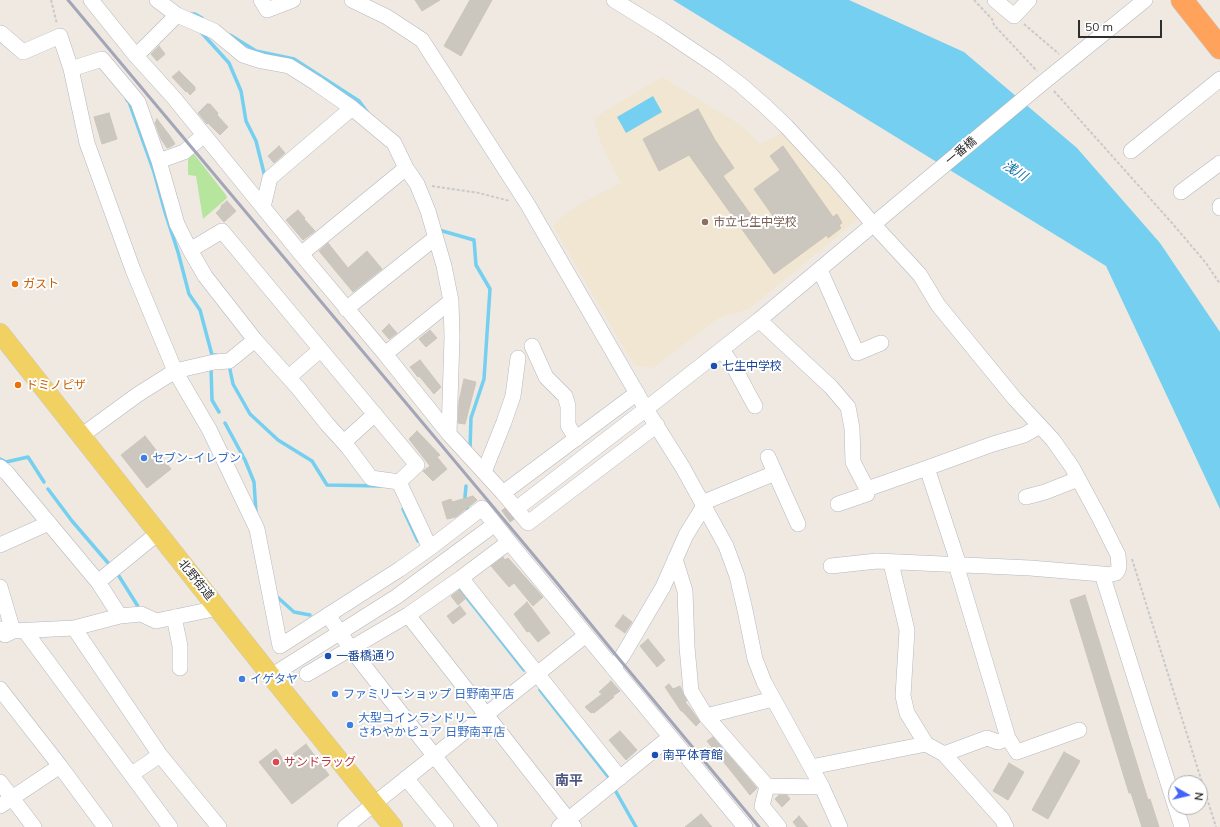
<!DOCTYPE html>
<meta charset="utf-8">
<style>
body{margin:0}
#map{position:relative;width:1220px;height:827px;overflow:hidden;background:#efe9e1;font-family:Mulish,sans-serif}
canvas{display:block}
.north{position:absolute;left:1168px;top:775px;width:40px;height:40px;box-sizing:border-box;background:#fff;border:1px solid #ababab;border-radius:50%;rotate:98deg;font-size:11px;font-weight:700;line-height:16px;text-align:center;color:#2e2e2e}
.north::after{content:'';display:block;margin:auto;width:14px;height:18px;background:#4264fb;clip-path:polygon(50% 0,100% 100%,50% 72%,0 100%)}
.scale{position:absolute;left:1078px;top:20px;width:84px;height:18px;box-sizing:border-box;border:2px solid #2e2e2e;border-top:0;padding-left:5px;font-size:12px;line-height:14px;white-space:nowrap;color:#2e2e2e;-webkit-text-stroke:3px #fff;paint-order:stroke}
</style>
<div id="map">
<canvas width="1220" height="827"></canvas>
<div class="north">N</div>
<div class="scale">50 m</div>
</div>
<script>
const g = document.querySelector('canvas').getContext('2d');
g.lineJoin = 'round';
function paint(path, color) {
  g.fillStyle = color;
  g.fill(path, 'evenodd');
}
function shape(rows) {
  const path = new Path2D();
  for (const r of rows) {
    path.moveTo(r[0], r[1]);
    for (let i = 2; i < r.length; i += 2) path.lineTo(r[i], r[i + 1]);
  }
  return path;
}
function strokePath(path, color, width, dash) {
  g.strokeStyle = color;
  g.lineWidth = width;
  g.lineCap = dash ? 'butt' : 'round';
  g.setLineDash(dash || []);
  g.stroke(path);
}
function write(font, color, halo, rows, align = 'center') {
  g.font = font + ' Mulish,"Noto Sans JP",sans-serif';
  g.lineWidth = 4;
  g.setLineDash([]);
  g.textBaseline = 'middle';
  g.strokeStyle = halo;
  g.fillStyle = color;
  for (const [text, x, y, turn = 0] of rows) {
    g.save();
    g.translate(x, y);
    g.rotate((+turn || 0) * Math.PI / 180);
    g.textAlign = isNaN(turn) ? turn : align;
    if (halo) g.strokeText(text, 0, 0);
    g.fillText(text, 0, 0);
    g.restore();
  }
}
paint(shape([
 [662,77,739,124,760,144,785,131,858,219,749,309,718,318,653,368,634,365,553,226,565,214,584,202,621,183,601,144,594,118]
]), '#f0e6d1');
paint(shape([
 [194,154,226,195,227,198,203,219,196,176,188,175,188,157]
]), '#b6e59e');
paint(shape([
 [673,0,849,0,964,52,1077,148,1160,243,1220,332,1220,509,1106,266],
 [653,96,662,112,626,133,617,117]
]), '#75cff0');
strokePath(shape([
 [190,14,195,14,202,18],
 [200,31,229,63,241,91,246,121,256,141,265,177],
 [230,35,256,51,294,59,359,101,368,113],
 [127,100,129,102,154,172,165,212,178,252,189,294,200,310,212,355,216,355],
 [439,230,474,240,476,265,490,289,484,379,471,418,470,449],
 [229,365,233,384,250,414,278,440,312,461,327,485,380,486],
 [211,367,212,400,219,412],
 [225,423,245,460,254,482,256,513],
 [0,459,6,462,28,457,44,482],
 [466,486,465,497,468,511],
 [48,489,72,521,109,564],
 [403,509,418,541],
 [117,573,139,608,142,609],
 [460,589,524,670],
 [275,595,294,612,310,615],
 [540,690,610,779],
 [615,790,636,827]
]), '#75cff0', 3.5);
const building = shape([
 [415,0,440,0,422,11,415,0],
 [470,0,492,0,461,56,444,46,470,0],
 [159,46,165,54,157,61,151,54,159,46],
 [179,71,195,87,195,90,190,95,187,91,186,92,172,77,179,71],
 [207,104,210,104,218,113,217,115,228,127,220,135,208,123,207,124,198,113,207,104],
 [698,109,715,140,734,168,723,176,759,226,773,216,754,189,780,170,770,156,783,146,833,217,837,214,842,223,839,225,841,228,828,238,827,235,774,274,689,155,659,171,643,139,698,109],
 [109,113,117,139,102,144,94,117,109,113],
 [157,119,170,136,175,144,170,147,167,148,161,139,155,123,157,119],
 [279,146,285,153,274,163,268,156,279,146],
 [227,201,236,211,224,222,216,213,221,208,221,206,227,201],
 [298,210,305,218,304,219,315,231,303,240,286,220,298,210],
 [328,243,348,268,367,251,382,269,353,292,319,251,328,243],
 [389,324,397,333,389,339,382,331,389,324],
 [430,330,437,338,426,347,419,339,430,330],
 [420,360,441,387,434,394,419,376,418,377,410,367,420,360],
 [464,379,476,382,465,424,458,423,459,401,464,379],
 [417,431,440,455,437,457,447,469,433,481,423,471,430,466,409,439,417,431],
 [145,436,171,469,147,488,121,455,145,436],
 [473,496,477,500,456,517,447,519,442,502,451,499,452,502,473,496],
 [503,557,505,560,508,558,543,597,533,606,514,583,509,587,491,566,503,557],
 [459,590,466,598,458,605,451,596,459,590],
 [1085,595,1148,800,1150,799,1159,827,1142,827,1131,793,1129,793,1070,600,1085,595],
 [527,602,550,633,538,642,529,631,527,632,514,614,527,602],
 [460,606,466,614,453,624,447,616,460,606],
 [623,615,632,622,625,633,615,626,623,615],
 [648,639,665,660,657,667,640,646,648,639],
 [611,681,620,691,613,696,614,697,594,713,593,712,591,713,585,707,602,694,599,692,611,681],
 [669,684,673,689,680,686,687,701,685,702,690,708,700,722,696,726,682,711,681,711,665,687,669,684],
 [620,731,637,750,626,760,609,740,620,731],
 [713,737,757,788,750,795,707,741,713,737],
 [306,744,329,775,292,804,259,762,276,749,284,761,306,744],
 [1064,752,1080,761,1048,819,1032,810,1064,752],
 [1009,763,1024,772,1008,800,993,791,1009,763],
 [779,795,787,795,790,799,782,807,775,799,779,795],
 [701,814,712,827,685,827,701,814],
 [799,816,808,827,797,827,793,822,799,816]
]);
paint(building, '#cbc7bf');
strokePath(building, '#cbc5ba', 1);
strokePath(shape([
 [487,530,520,506]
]), '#c8c4bd', 15, [15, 8]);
const minor = shape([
 [91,0,136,56,174,98,301,254,385,354,449,434,503,493,528,523,657,425],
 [157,0,177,15,214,31,243,55,262,61,289,66,316,83,352,108,394,143,406,168,417,184,428,211,444,266,451,301,452,337,449,434],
 [261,0,267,10,293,0],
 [352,0,387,17,422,40,528,205,646,409,683,468,726,546,737,576,745,610,755,659,764,682,822,787,840,827],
 [614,0,661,29,716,66,741,85,766,107,786,126,833,177,873,224,920,275,938,305,1015,399,1053,440,1072,467,1099,517,1118,555,1119,567,1118,570,1116,573,1108,575,1102,574],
 [995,0,1014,16,1029,0],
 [1,33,23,52,60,36,71,69,87,143,133,270,175,371,209,429,257,529,280,646,400,569,430,548,482,508,509,542,461,578,408,615,307,674],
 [136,56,177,15],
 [71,69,102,59,138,102,159,161,177,224,190,250,205,276,255,340],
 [1131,151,1220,79],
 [159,161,184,152,204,135],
 [1181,192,1220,163],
 [1220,206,1220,208],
 [263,207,270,178,352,108],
 [190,250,222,231,417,465,399,482],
 [301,254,406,168],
 [820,270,857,353,881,343],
 [346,309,435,238],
 [759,320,831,387,848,407,852,428,853,462,867,489,927,468,959,565,958,571,1008,738,998,742,987,738,944,754,1002,819,1006,827],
 [532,346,546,377,565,396,568,406,568,425,576,439],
 [722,350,735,369,755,406],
 [385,354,451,301],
 [289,377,320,350],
 [81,436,137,395,175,371,214,362,229,361,255,340,299,389,327,424,347,446,371,478,399,482,430,548],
 [344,442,375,414],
 [768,457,798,524],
 [0,467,7,473,98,582,120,616],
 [927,468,993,444,1024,435,1040,426],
 [484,472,504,422,513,396,518,358],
 [503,493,637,393],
 [1026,497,1045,492,1078,479],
 [702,503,775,473],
 [838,504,867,494,867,489],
 [520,506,646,409,759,320,1040,85,1145,0],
 [509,542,745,827],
 [0,545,49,523],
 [675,559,685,591,687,647,691,691,706,716,767,786,822,787],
 [891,563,907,630,903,696,907,713,926,744,944,754],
 [831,566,877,561,1030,568,1102,574,1182,827],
 [461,578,620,778],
 [98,582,158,533],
 [0,587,13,631,5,635],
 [328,615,351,649,490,827],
 [408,615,574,827],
 [174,617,180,646,180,668],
 [74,628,160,755,219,827],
 [0,629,13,631,74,628,120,616,141,614,156,621,218,608],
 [25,631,170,827],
 [613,668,623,655,663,587,686,535,704,506],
 [271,676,396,597,487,530],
 [0,689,60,766,105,827],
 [706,716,773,699],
 [1008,738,1017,752,1079,730],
 [811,767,926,744],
 [132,774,160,755],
 [406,778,446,827],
 [0,782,34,827],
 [767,786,762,806,779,827],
 [0,806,60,766],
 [345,827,586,635],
 [559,827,670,737]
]);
const major = shape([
 [0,333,271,676,393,827]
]);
const highway = shape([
 [1182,0,1220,48]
]);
strokePath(minor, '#b4b7c1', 16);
strokePath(major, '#c9c9c9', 20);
strokePath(highway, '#c9c9c9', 23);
strokePath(shape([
 [51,0,57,24],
 [974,0,992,19,994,25,1037,71],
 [1024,24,1059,54],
 [1054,91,1172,223,1206,263,1220,284],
 [432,186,479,193,510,201],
 [1132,559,1216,827]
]), '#c9c9c9', 2, [3, 2]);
strokePath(minor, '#fff', 15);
strokePath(major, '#f2d163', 19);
strokePath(highway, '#ffa35c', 22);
strokePath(shape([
 [68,0,557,583,620,660,759,827]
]), '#a3a6b8', 3);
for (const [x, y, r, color] of [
 [705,222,4,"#8d6e63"],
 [15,284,4,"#e8710a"],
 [714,366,4,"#1a4fb4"],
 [18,385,4,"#e8710a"],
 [144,458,4,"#3f7fe0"],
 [328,656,4,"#1a4fb4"],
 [242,679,4,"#3f7fe0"],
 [335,694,4,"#3f7fe0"],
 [350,725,4,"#3f7fe0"],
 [655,755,4,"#1a4fb4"],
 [276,762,4,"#e0444e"]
]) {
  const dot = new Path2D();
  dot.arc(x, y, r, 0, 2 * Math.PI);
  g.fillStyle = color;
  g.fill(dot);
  strokePath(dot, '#fff', 1.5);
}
write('12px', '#2e2e2e', '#fff', [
 ["一番橋",961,151,-40],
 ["北野街道",196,580,51]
]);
write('12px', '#785e54', '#fff', [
 ["市立七生中学校",713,222]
], 'left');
write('12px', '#c56008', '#fff', [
 ["ガスト",23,284],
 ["ドミノピザ",26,385]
], 'left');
write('12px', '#164399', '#fff', [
 ["七生中学校",722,366],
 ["一番橋通り",336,656],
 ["南平体育館",663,755]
], 'left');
write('12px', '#366cbe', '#fff', [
 ["セブン-イレブン",152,458],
 ["イゲタヤ",250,679],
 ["ファミリーショップ 日野南平店",343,694],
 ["大型コインランドリー",358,718],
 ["さわやかピュア 日野南平店",358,732]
], 'left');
write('12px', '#be3a42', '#fff', [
 ["サンドラッグ",284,762]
], 'left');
write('italic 13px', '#0d6fa3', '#fff', [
 ["浅川",1015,171,33]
]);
write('bold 14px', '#4d5680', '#fff', [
 ["南平",569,781]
]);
</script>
